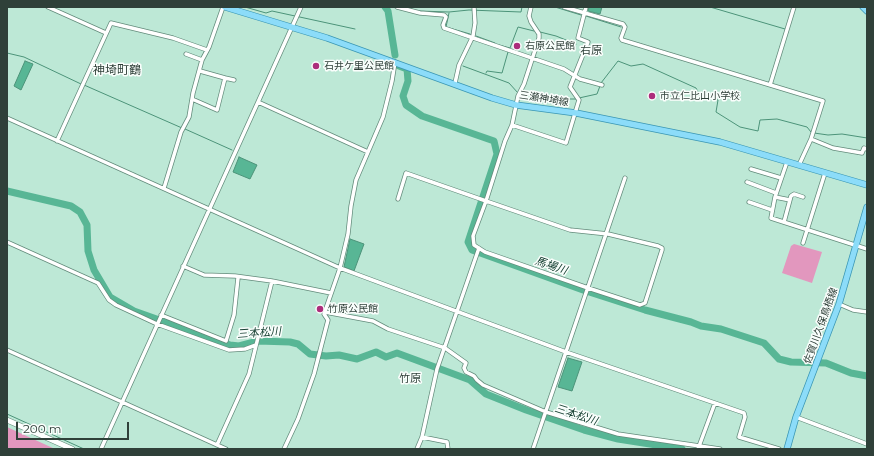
<!DOCTYPE html>
<meta charset="utf-8">
<style>
body{margin:0}
#map{position:relative;width:874px;height:456px;overflow:hidden;background:#bde8d6;font-family:Montserrat,sans-serif}
canvas{display:block}
.frame{position:absolute;inset:0;border:8px solid #2f4039;pointer-events:none}
.scale{position:absolute;left:16px;top:422px;width:113px;height:18px;box-sizing:border-box;border:2px solid #2f4039;border-top:0;padding-left:5px;font-size:12px;line-height:14px;white-space:nowrap;color:#2f4039;-webkit-text-stroke:3px #fafefc;paint-order:stroke}
</style>
<div id="map">
<canvas width="874" height="456"></canvas>
<div class="frame"></div>
<div class="scale">200 m</div>
</div>
<script>
const g = document.querySelector('canvas').getContext('2d');
g.lineJoin = 'round';
function paint(path, color) {
  g.fillStyle = color;
  g.fill(path, 'evenodd');
}
function shape(rows) {
  const path = new Path2D();
  for (const r of rows) {
    path.moveTo(r[0], r[1]);
    for (let i = 2; i < r.length; i += 2) path.lineTo(r[i], r[i + 1]);
  }
  return path;
}
function strokePath(path, color, width, dash) {
  g.strokeStyle = color;
  g.lineWidth = width;
  g.lineCap = dash ? 'butt' : 'round';
  g.setLineDash(dash || []);
  g.stroke(path);
}
function write(font, color, halo, rows, align = 'center') {
  g.font = font + ' Montserrat,"Noto Sans JP",sans-serif';
  g.lineWidth = 3;
  g.setLineDash([]);
  g.textBaseline = 'middle';
  g.strokeStyle = halo;
  g.fillStyle = color;
  for (const [text, x, y, turn = 0] of rows) {
    g.save();
    g.translate(x, y);
    g.rotate((+turn || 0) * Math.PI / 180);
    g.textAlign = isNaN(turn) ? turn : align;
    if (halo) g.strokeText(text, 0, 0);
    g.fillText(text, 0, 0);
    g.restore();
  }
}
paint(shape([
 [794,244,822,252,812,283,782,273,791,246],
 [7,427,55,449,7,449]
]), '#e297be');
const water = shape([
 [589,7,602,7,600,14,588,11,589,7],
 [25,61,33,64,21,90,14,86,25,61],
 [239,157,257,165,250,179,233,172,239,157],
 [350,239,364,244,354,271,344,267,350,239],
 [568,358,582,362,572,391,558,387,568,358]
]);
paint(water, '#58b695');
strokePath(water, '#4c9379', 1);
strokePath(shape([
 [245,7,266,13,272,11,355,29],
 [404,7,412,9],
 [555,7,581,15],
 [710,7,785,29],
 [419,11,449,12,469,10,521,12,522,7],
 [449,13,446,27,470,34],
 [586,16,621,27],
 [540,32,556,36,576,44],
 [476,36,495,43],
 [499,45,510,48,518,27,534,31],
 [7,53,24,57,81,84],
 [463,66,509,83,518,93],
 [486,73,487,71,502,73,508,52],
 [601,83,618,61,631,66,643,64,696,88,698,92,718,100,716,112,740,127,758,131,760,120,777,119,807,127,811,132],
 [84,85,182,128],
 [520,96,532,101,551,99,559,102,567,99,576,99],
 [579,98,597,94,600,86],
 [185,129,232,150],
 [814,133,828,135,842,134,867,138],
 [7,414,84,449]
]), '#4c9379', 1);
strokePath(shape([
 [385,7,388,11,395,55],
 [399,66,407,69,408,81,403,96,406,105,422,116,494,141,497,154,468,242,472,250,583,290,645,310,691,322,701,326,721,329,764,343,779,359,791,362,826,363,851,373,867,376],
 [7,191,71,206,80,212,87,225,88,251,94,270,110,297,134,311,230,345,239,346,258,341,290,342,298,344,310,354,326,356,339,355,357,359,376,352,386,357,397,353,470,380,486,394,526,410,584,430,618,439,682,449]
]), '#58b695', 7);
const street = shape([
 [48,7,106,33],
 [397,7,420,13,444,15,446,17,443,25,444,28,564,69,580,79,602,85],
 [564,7,623,24,625,27,621,38,622,40,823,101,811,139,799,165],
 [186,54,202,60],
 [200,71,225,78],
 [455,83,459,65,473,36,475,23,474,7],
 [770,85,794,7],
 [192,99,217,110,225,78,234,80],
 [258,102,368,152],
 [7,118,340,268,566,352,744,413,745,417,739,437,779,449],
 [512,125,566,143,579,100,570,87,588,42,578,38,586,7],
 [811,139,833,148,862,153,864,148,867,149],
 [57,141,111,23,173,38,207,50],
 [787,162,775,197,771,218,867,249],
 [751,169,781,178],
 [747,182,776,193],
 [164,188,181,132,189,117,193,93,202,60,209,47,223,7],
 [775,197,790,200],
 [398,199,406,173,486,201,570,230,608,234,658,246,662,248,662,250,645,303,640,305,588,288,485,252,474,245,473,236,486,201,505,141,512,125,518,96,524,84,539,38,539,34,531,22,529,16,531,7],
 [749,202,772,210],
 [784,222,791,196,794,194,803,197],
 [7,242,98,283,109,300,116,305,157,324,229,350,245,349,256,345],
 [803,243,825,173],
 [183,266,204,275,235,276,272,281,331,293],
 [839,304,853,310,867,312],
 [325,312,373,321,388,329,445,348,466,363,464,368,466,372,474,376,477,380,483,385,546,412,618,434,720,449],
 [161,315,226,341,234,315,238,278],
 [7,350,226,449],
 [796,417,867,444],
 [422,437,447,442,448,449],
 [217,445,249,374,272,281],
 [101,449,301,7],
 [284,449,298,419,314,374,328,320,324,314,340,268,348,234,351,206,356,180,383,117,392,81,395,62],
 [417,449,422,437,437,369,479,248],
 [533,449,625,178],
 [698,449,715,403]
]);
const secondary = shape([
 [7,420,72,449]
]);
const primary = shape([
 [225,7,327,38,492,98,516,105,576,113,720,142,867,185],
 [863,7,867,11],
 [787,449,796,417,839,304,867,207]
]);
strokePath(street, '#638b7b', 5);
strokePath(secondary, '#638b7b', 6);
strokePath(primary, '#3a96b3', 7);
strokePath(street, '#fff', 3.5);
strokePath(secondary, '#fff', 5);
strokePath(primary, '#8cdcf9', 5.5);
for (const [x, y, r, color] of [
 [517,46,4,"#ac2d7b"],
 [316,66,4,"#ac2d7b"],
 [652,96,4,"#ac2d7b"],
 [320,309,4,"#ac2d7b"]
]) {
  const dot = new Path2D();
  dot.arc(x, y, r, 0, 2 * Math.PI);
  g.fillStyle = color;
  g.fill(dot);
  strokePath(dot, '#fafefc', 1.5);
}
write('10px', '#2f4039', '#fafefc', [
 ["右原公民館",525,46],
 ["石井ケ里公民館",324,66],
 ["市立仁比山小学校",660,96],
 ["竹原公民館",328,309]
], 'left');
write('10px', '#2f4039', '#fafefc', [
 ["三瀬神埼線",544,99,9],
 ["佐賀川久保鳥栖線",821,326,-70]
]);
write('11px', '#2f4039', '#fafefc', [
 ["右原",591,51],
 ["竹原",410,379]
]);
write('italic 11px', '#174133', '#fafefc', [
 ["馬場川",551,266,19],
 ["三本松川",259,333,-4],
 ["三本松川",576,415,18]
]);
write('12px', '#2f4039', '#fafefc', [
 ["神埼町鶴",117,70]
]);
</script>
